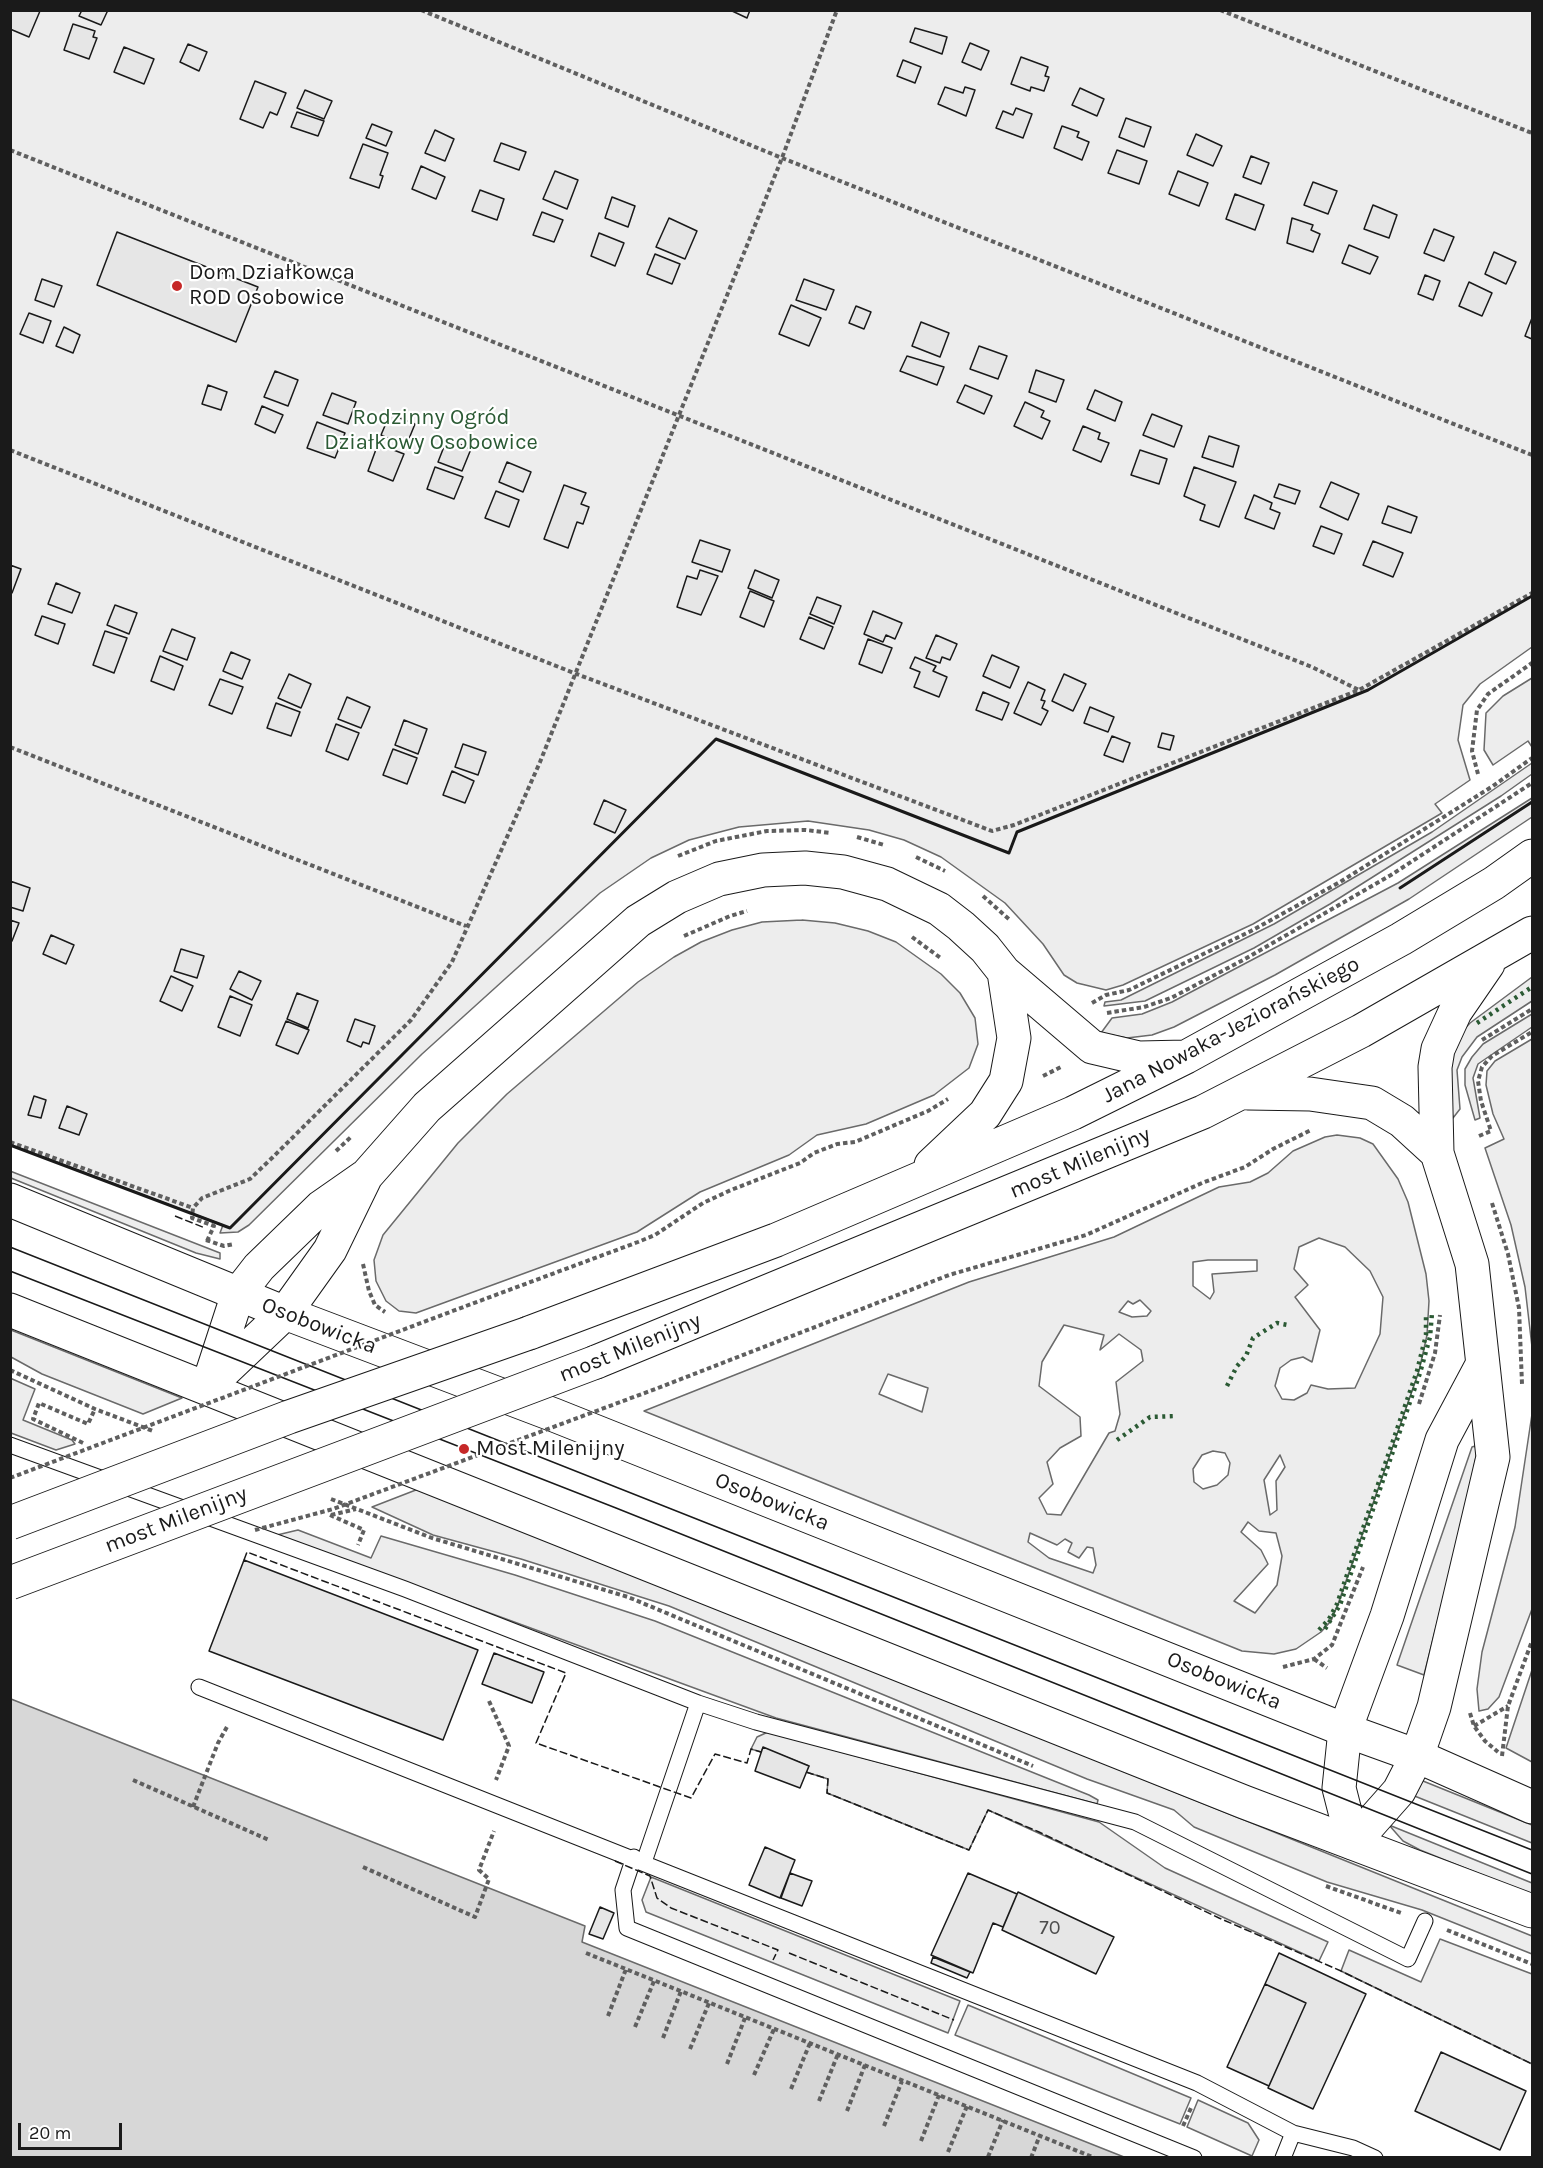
<!DOCTYPE html>
<meta charset="utf-8">
<style>
body{margin:0}
#map{position:relative;width:1543px;height:2168px;overflow:hidden;background:#fff;font-family:Karla,sans-serif}
canvas{display:block}
.frame{position:absolute;inset:0;border:12px solid #1a1a1a;pointer-events:none}
.scale{position:absolute;left:18px;top:2123px;width:104px;height:27px;box-sizing:border-box;border:3px solid #1a1a1a;border-top:0;padding-left:8px;font-size:18px;line-height:21px;white-space:nowrap;color:#1a1a1a;-webkit-text-stroke:4px #fff;paint-order:stroke}
</style>
<div id="map">
<canvas width="1543" height="2168"></canvas>
<div class="frame"></div>
<div class="scale">20 m</div>
</div>
<script>
const g = document.querySelector('canvas').getContext('2d');
g.lineJoin = 'round';
function paint(path, color) {
  g.fillStyle = color;
  g.fill(path, 'evenodd');
}
function shape(rows) {
  const path = new Path2D();
  for (const r of rows) {
    path.moveTo(r[0], r[1]);
    for (let i = 2; i < r.length; i += 2) path.lineTo(r[i], r[i + 1]);
  }
  return path;
}
function strokePath(path, color, width, dash) {
  g.strokeStyle = color;
  g.lineWidth = width;
  g.lineCap = dash ? 'butt' : 'round';
  g.setLineDash(dash || []);
  g.stroke(path);
}
function write(font, color, halo, rows, align = 'center') {
  g.font = font + ' Karla,sans-serif';
  g.lineWidth = 4.5;
  g.setLineDash([]);
  g.textBaseline = 'middle';
  g.strokeStyle = halo;
  g.fillStyle = color;
  for (const [text, x, y, turn = 0] of rows) {
    g.save();
    g.translate(x, y);
    g.rotate((+turn || 0) * Math.PI / 180);
    g.textAlign = isNaN(turn) ? turn : align;
    if (halo) g.strokeText(text, 0, 0);
    g.fillText(text, 0, 0);
    g.restore();
  }
}
const built = shape([
 [10,11,1532,11,1532,647,1480,684,1463,705,1458,740,1470,780,1435,804,1442,813,1253,924,1123,985,1106,990,1077,983,1064,975,1043,944,1005,903,941,857,904,840,869,830,808,821,739,827,689,840,651,858,600,893,422,1054,249,1225,238,1232,220,1233,223,1225,11,1145,10,11],
 [1532,678,1532,747,1528,741,1493,765,1484,750,1486,713,1503,696,1532,678],
 [1532,763,1532,774,1501,796,1330,904,1254,948,1145,1001,1104,1006,1105,1002,1121,1000,1274,924,1432,832,1532,763],
 [1532,798,1532,817,1409,899,1275,975,1174,1027,1152,1035,1127,1038,1101,1033,1112,1018,1142,1014,1172,1002,1398,883,1532,798],
 [802,920,835,923,868,931,896,942,941,974,960,993,975,1018,978,1044,969,1068,934,1095,866,1124,817,1135,789,1155,700,1192,637,1232,416,1313,399,1311,386,1301,376,1281,374,1260,383,1235,458,1143,507,1094,638,982,674,957,701,942,732,930,762,922,802,920],
 [1532,977,1532,1001,1477,1037,1462,1057,1457,1070,1460,1109,1453,1118,1446,1084,1457,1037,1470,1023,1532,977],
 [1532,1014,1532,1027,1478,1064,1473,1078,1480,1118,1475,1120,1465,1085,1465,1069,1472,1057,1483,1044,1532,1014],
 [1532,1039,1532,1347,1525,1287,1511,1225,1485,1148,1504,1139,1493,1114,1486,1085,1487,1071,1495,1061,1532,1039],
 [1337,1135,1360,1138,1373,1144,1398,1179,1408,1202,1426,1274,1429,1301,1427,1335,1419,1371,1338,1604,1331,1621,1321,1632,1296,1649,1274,1654,1242,1651,644,1411,969,1282,1114,1237,1219,1187,1250,1182,1268,1173,1293,1151,1325,1137,1337,1135],
 [1319,1238,1345,1247,1370,1271,1383,1297,1380,1334,1355,1388,1328,1389,1311,1385,1307,1393,1294,1400,1282,1399,1275,1386,1280,1368,1291,1360,1303,1357,1312,1362,1320,1330,1295,1297,1308,1285,1294,1269,1299,1247,1319,1238],
 [1208,1260,1257,1260,1257,1271,1212,1274,1214,1292,1210,1299,1193,1286,1193,1262,1208,1260],
 [1140,1300,1151,1311,1147,1316,1132,1317,1119,1312,1128,1301,1133,1304,1140,1300],
 [1064,1325,1104,1335,1100,1350,1119,1334,1141,1350,1143,1361,1116,1382,1120,1414,1115,1431,1109,1433,1061,1515,1047,1514,1039,1498,1053,1484,1047,1462,1060,1448,1081,1436,1080,1417,1039,1386,1042,1362,1064,1325],
 [888,1374,928,1388,922,1412,879,1394,888,1374],
 [1213,1451,1225,1453,1230,1463,1228,1475,1217,1485,1203,1489,1194,1482,1193,1469,1202,1455,1213,1451],
 [1280,1455,1285,1467,1276,1481,1277,1510,1270,1515,1264,1480,1280,1455],
 [1248,1522,1259,1531,1276,1533,1282,1556,1277,1585,1255,1613,1234,1601,1268,1564,1261,1550,1241,1532,1248,1522],
 [1030,1533,1057,1545,1065,1539,1072,1543,1068,1552,1079,1558,1087,1547,1093,1548,1096,1565,1093,1573,1049,1558,1028,1542,1030,1533],
 [10,1171,220,1253,220,1259,196,1253,11,1178,10,1171],
 [11,1330,182,1398,143,1414,42,1374,11,1357,11,1330],
 [10,1378,35,1389,23,1420,72,1440,75,1444,56,1450,11,1433,10,1378],
 [1532,1414,1532,1609,1499,1697,1488,1709,1479,1711,1477,1689,1482,1652,1515,1527,1532,1414],
 [1475,1446,1477,1452,1465,1512,1424,1675,1397,1665,1472,1447,1475,1446],
 [421,1488,1532,1936,1532,1954,1422,1910,1327,1882,1194,1827,1174,1810,1087,1779,669,1606,521,1559,433,1535,372,1507,421,1488],
 [298,1530,371,1558,381,1536,515,1575,655,1621,1089,1795,1098,1800,1097,1804,776,1718,277,1535,298,1530],
 [1532,1670,1532,1762,1506,1748,1532,1670],
 [768,1732,1099,1822,1165,1868,1328,1942,1319,1961,988,1810,969,1850,827,1793,828,1779,806,1772,809,1766,763,1748,761,1752,751,1749,757,1737,768,1732],
 [1423,1781,1532,1825,1532,1843,1412,1795,1423,1781],
 [1389,1825,1532,1883,1532,1895,1420,1850,1403,1841,1389,1825],
 [651,1877,960,2001,948,2033,646,1912,642,1900,651,1877],
 [1440,1939,1532,1974,1532,2064,1341,1971,1349,1950,1421,1982,1440,1939],
 [968,2005,1191,2098,1180,2124,955,2035,968,2005],
 [1198,2100,1248,2123,1259,2140,1252,2156,1187,2127,1198,2100]
]);
paint(built, '#ededed');
strokePath(built, '#6a6a6a', 1.5);
const water = shape([
 [11,1699,585,1926,582,1942,1124,2157,11,2157,11,1699]
]);
paint(water, '#d7d7d7');
strokePath(water, '#6a6a6a', 1.5);
const building = shape([
 [10,10,40,11,29,37,10,29,10,10],
 [82,10,108,10,101,25,79,16,82,10],
 [730,10,750,10,747,18,730,10],
 [73,24,95,31,93,37,97,38,89,59,64,50,73,24],
 [915,28,947,37,942,54,910,42,915,28],
 [970,43,989,51,981,70,962,62,970,43],
 [188,44,207,52,199,71,180,62,188,44],
 [124,47,154,59,144,84,114,72,124,47],
 [1021,57,1048,67,1045,76,1049,77,1044,91,1031,87,1030,91,1011,84,1021,57],
 [903,60,921,67,915,83,897,76,903,60],
 [255,81,286,93,277,115,270,112,263,128,240,119,255,81],
 [945,87,963,93,965,87,975,90,966,116,938,104,945,87],
 [1080,88,1104,99,1097,116,1072,105,1080,88],
 [305,90,332,101,324,119,297,108,305,90],
 [1016,108,1032,114,1023,138,996,128,1003,111,1013,115,1016,108],
 [297,112,324,121,318,136,291,127,297,112],
 [1126,118,1151,127,1144,147,1119,137,1126,118],
 [372,124,392,132,386,146,366,138,372,124],
 [1062,126,1079,132,1077,137,1089,142,1082,160,1054,148,1062,126],
 [435,130,454,139,445,161,425,153,435,130],
 [1196,134,1222,146,1213,166,1187,155,1196,134],
 [501,143,526,152,519,170,494,161,501,143],
 [363,144,388,153,380,175,383,176,379,188,350,178,363,144],
 [1117,150,1147,161,1139,184,1108,173,1117,150],
 [1251,156,1269,163,1261,184,1243,177,1251,156],
 [421,166,445,177,436,199,412,189,421,166],
 [555,171,578,180,567,209,543,199,555,171],
 [1178,171,1208,183,1199,206,1169,194,1178,171],
 [1313,182,1337,191,1328,214,1304,205,1313,182],
 [480,190,504,199,497,220,472,211,480,190],
 [1235,194,1264,205,1255,230,1226,219,1235,194],
 [612,197,635,206,628,227,605,218,612,197],
 [1373,205,1397,215,1389,238,1364,229,1373,205],
 [542,212,563,220,554,242,533,235,542,212],
 [669,218,697,231,685,259,656,247,669,218],
 [1292,218,1313,225,1311,230,1320,234,1313,252,1287,243,1292,218],
 [1434,229,1454,237,1444,261,1424,253,1434,229],
 [117,232,258,287,236,342,97,285,117,232],
 [599,233,624,243,615,266,591,256,599,233],
 [1349,245,1378,257,1370,274,1342,263,1349,245],
 [1494,252,1516,262,1506,284,1485,274,1494,252],
 [655,254,680,264,672,284,647,274,655,254],
 [1425,275,1440,281,1433,300,1418,294,1425,275],
 [42,279,62,286,54,307,35,300,42,279],
 [804,279,834,290,826,310,796,300,804,279],
 [1469,282,1492,293,1482,316,1459,306,1469,282],
 [791,305,821,318,809,346,779,334,791,305],
 [856,306,871,312,864,329,849,323,856,306],
 [29,313,51,321,43,343,20,334,29,313],
 [1532,318,1532,339,1525,336,1532,318],
 [921,322,949,333,940,357,912,346,921,322],
 [64,327,80,335,73,353,56,346,64,327],
 [979,346,1007,356,998,379,970,369,979,346],
 [907,356,944,367,937,385,900,371,907,356],
 [1036,370,1064,380,1056,402,1029,392,1036,370],
 [275,371,298,380,288,406,264,397,275,371],
 [208,385,227,392,221,410,202,404,208,385],
 [965,385,992,396,984,414,957,402,965,385],
 [1095,390,1122,402,1115,421,1087,409,1095,390],
 [332,393,356,402,348,424,323,415,332,393],
 [1025,402,1044,411,1041,417,1050,421,1042,439,1014,426,1025,402],
 [262,406,283,415,275,433,255,424,262,406],
 [390,414,415,424,406,446,381,435,390,414],
 [1152,414,1182,426,1174,447,1143,435,1152,414],
 [317,422,345,433,335,458,307,448,317,422],
 [1083,426,1100,433,1098,439,1109,443,1101,462,1073,450,1083,426],
 [1209,436,1239,446,1233,467,1202,457,1209,436],
 [447,439,471,449,462,471,438,462,447,439],
 [378,444,404,454,393,481,368,471,378,444],
 [1140,450,1167,459,1159,484,1131,475,1140,450],
 [507,462,531,472,523,492,499,482,507,462],
 [435,467,463,477,454,499,427,489,435,467],
 [1194,467,1236,482,1219,527,1200,520,1205,505,1184,496,1194,467],
 [1331,482,1359,494,1348,520,1320,507,1331,482],
 [1279,484,1300,491,1295,504,1274,497,1279,484],
 [564,485,586,493,581,504,589,507,583,524,577,522,568,548,544,539,564,485],
 [496,491,519,500,509,527,485,518,496,491],
 [1254,495,1272,503,1270,509,1280,513,1274,529,1245,518,1254,495],
 [1388,506,1417,517,1411,533,1382,523,1388,506],
 [1321,526,1342,534,1334,554,1313,546,1321,526],
 [700,540,730,550,722,572,692,562,700,540],
 [1373,541,1403,553,1393,577,1363,565,1373,541],
 [10,565,21,569,12,593,10,593,10,565],
 [700,570,718,576,701,615,677,607,687,576,697,579,700,570],
 [755,570,779,580,772,598,748,588,755,570],
 [56,583,80,593,72,613,48,604,56,583],
 [750,591,774,601,764,627,740,617,750,591],
 [817,597,841,606,834,624,810,614,817,597],
 [115,605,137,613,129,634,107,625,115,605],
 [873,611,902,623,895,639,886,635,883,642,864,634,873,611],
 [42,616,65,624,58,644,35,635,42,616],
 [809,617,833,627,824,649,800,639,809,617],
 [172,629,195,638,187,660,163,651,172,629],
 [105,631,127,638,114,673,93,665,105,631],
 [936,635,957,644,950,660,942,657,940,663,926,658,936,635],
 [868,639,892,648,882,673,859,664,868,639],
 [231,652,250,660,242,679,223,671,231,652],
 [992,655,1019,667,1010,688,983,676,992,655],
 [160,656,183,666,174,690,151,681,160,656],
 [915,657,936,666,933,671,947,677,939,697,914,687,920,672,910,668,915,657],
 [289,674,311,684,301,708,278,698,289,674],
 [1064,674,1086,684,1073,711,1052,701,1064,674],
 [220,679,243,687,232,714,209,705,220,679],
 [1028,682,1045,690,1041,700,1045,701,1042,708,1048,711,1041,725,1014,713,1028,682],
 [983,692,1009,703,1002,720,976,710,983,692],
 [347,697,370,707,361,728,338,719,347,697],
 [276,703,300,712,291,736,267,728,276,703],
 [1090,707,1114,717,1108,732,1084,723,1090,707],
 [404,720,427,729,418,754,395,745,404,720],
 [336,724,359,733,348,760,326,751,336,724],
 [1162,733,1174,736,1170,750,1158,747,1162,733],
 [1112,736,1130,743,1123,762,1104,755,1112,736],
 [463,744,486,752,478,775,455,767,463,744],
 [393,749,417,758,407,784,383,775,393,749],
 [452,771,474,781,465,803,443,795,452,771],
 [604,800,626,810,615,833,594,824,604,800],
 [10,881,30,888,23,911,10,907,10,881],
 [10,920,19,923,12,941,10,940,10,920],
 [51,935,74,945,66,964,43,954,51,935],
 [181,949,204,956,197,978,174,971,181,949],
 [239,971,261,981,252,1000,230,989,239,971],
 [171,976,193,986,182,1011,160,1001,171,976],
 [297,993,318,1001,308,1028,287,1019,297,993],
 [230,996,252,1005,240,1036,218,1027,230,996],
 [355,1019,375,1026,369,1044,363,1042,361,1047,347,1041,355,1019],
 [286,1021,309,1030,298,1054,276,1045,286,1021],
 [34,1096,46,1100,41,1118,28,1115,34,1096],
 [67,1106,87,1114,79,1135,59,1128,67,1106],
 [244,1560,478,1650,443,1740,209,1651,244,1560],
 [494,1653,544,1672,532,1703,482,1684,494,1653],
 [763,1747,809,1766,800,1788,755,1771,763,1747],
 [765,1847,795,1860,780,1898,749,1885,765,1847],
 [790,1873,812,1881,802,1906,781,1898,790,1873],
 [968,1873,1017,1894,1003,1927,993,1923,973,1973,931,1955,968,1873],
 [1018,1892,1114,1937,1096,1974,1002,1930,1018,1892],
 [600,1907,614,1913,603,1939,589,1934,600,1907],
 [1279,1953,1366,1994,1313,2109,1268,2088,1306,2003,1265,1984,1279,1953],
 [933,1957,970,1972,967,1978,931,1963,933,1957],
 [1265,1984,1306,2003,1269,2086,1227,2067,1265,1984],
 [1441,2052,1526,2091,1500,2150,1415,2111,1441,2052]
]);
paint(building, '#e6e6e6');
strokePath(building, '#1a1a1a', 1.5);
const lane = shape([
 [10,1445,405,1589,698,1703,756,1722,1135,1822,1408,1959,1425,1921],
 [199,1687,1197,2083,1293,2133,1353,2148,1375,2158],
 [634,1857,623,1890,627,1928,1194,2158],
 [644,1862,698,1703],
 [1283,2158,1293,2133]
]);
const secondary = shape([
 [10,1200,285,1313,554,1415,1345,1730,1417,1756,1532,1807],
 [10,1310,1244,1802,1532,1911]
]);
const primary = shape([
 [1248,1093,1310,1094,1372,1103,1402,1121,1437,1153],
 [931,1165,985,1114,1006,1081,1014,1038,1004,972],
 [529,1333,776,1240,1073,1113,1186,1057,1401,939,1494,883,1532,856],
 [596,1362,1203,1112,1361,1031,1532,933],
 [209,1383,238,1294,259,1267,321,1207,364,1177],
 [207,1387,285,1313,330,1250,366,1176,427,1107,638,921,677,897,719,879,763,870,805,868,843,872,887,884,939,909,961,926,985,948,1004,972,1092,1047,1139,1058,1186,1057],
 [1353,1843,1399,1791,1417,1756,1434,1707,1493,1457,1472,1264,1437,1153,1435,1067,1438,1049,1455,1012,1488,964],
 [1353,1843,1339,1788,1345,1730,1387,1616,1442,1440,1482,1365]
]);
strokePath(lane, '#1a1a1a', 17);
strokePath(secondary, '#1a1a1a', 35);
strokePath(primary, '#1a1a1a', 35);
strokePath(shape([
 [421,10,782,158,1532,455],
 [1220,10,1532,133],
 [10,150,1312,667,1359,690],
 [10,450,574,673,992,831,1014,825,1359,690,1532,593],
 [10,747,466,926],
 [1478,774,1472,751,1477,710,1488,694,1532,663],
 [857,837,884,845],
 [678,856,716,841,767,831,806,830,831,833],
 [916,857,945,871],
 [983,896,1011,921],
 [684,936,730,916,747,911],
 [912,937,942,959],
 [1092,1003,1106,995,1129,990,1251,931,1340,882,1493,786,1532,758],
 [1107,1013,1144,1007,1171,998,1245,959,1391,875,1532,783],
 [1482,1040,1532,1009],
 [1043,1076,1063,1066],
 [1479,1136,1491,1131,1481,1101,1478,1081,1482,1067,1492,1056,1532,1032],
 [10,1142,193,1208],
 [336,1151,352,1136],
 [1492,1203,1508,1254,1519,1308,1522,1384],
 [206,1240,224,1246,234,1244],
 [207,1241,214,1226,192,1218,193,1208,202,1198,250,1179,273,1157,411,1020,452,962,540,762,782,158,837,10],
 [363,1264,369,1291,375,1305,385,1312],
 [466,1306,638,1242,655,1235,703,1203,731,1190,800,1163,814,1153,837,1144,855,1142,928,1111,948,1099],
 [10,1370,95,1409,153,1431],
 [658,1388,949,1275,1086,1235,1202,1183,1245,1167,1273,1149,1311,1130],
 [1419,1404,1435,1353,1440,1315],
 [83,1443,33,1419,39,1403,88,1424,95,1409],
 [331,1499,432,1538,628,1597,1033,1766],
 [330,1515,364,1530,358,1545],
 [331,1515,356,1509],
 [1314,1659,1327,1668],
 [1283,1667,1314,1659,1332,1645,1363,1567],
 [489,1701,509,1746,496,1780],
 [1470,1713,1474,1726,1485,1741,1498,1752],
 [1474,1726,1508,1706],
 [1502,1756,1508,1706,1532,1641],
 [133,1780,269,1840],
 [193,1807,218,1743,228,1725],
 [363,1867,475,1917,489,1879,479,1870,494,1831],
 [1326,1886,1401,1913],
 [1447,1930,1532,1964],
 [586,1953,1095,2158],
 [608,2016,626,1969],
 [635,2027,654,1981],
 [663,2038,681,1991],
 [690,2049,709,2003],
 [727,2064,745,2018],
 [754,2075,774,2029],
 [791,2089,810,2043],
 [819,2101,838,2054],
 [847,2111,865,2065],
 [884,2126,902,2081],
 [1183,2126,1191,2108],
 [921,2141,939,2095],
 [948,2152,967,2106],
 [988,2157,1003,2120],
 [1031,2158,1040,2135]
]), '#5f5f5f', 4, [4.5, 3]);
strokePath(lane, '#fff', 15);
strokePath(secondary, '#fff', 33);
strokePath(primary, '#fff', 33);
strokePath(shape([
 [10,1247,1532,1850],
 [10,1271,616,1508,1532,1874]
]), '#1a1a1a', 1.5);
const primaryBridge = shape([
 [10,1523,289,1417,529,1333],
 [10,1583,596,1362]
]);
strokePath(primaryBridge, '#1a1a1a', 35, []);
strokePath(shape([
 [10,1478,466,1306],
 [255,1530,333,1509,658,1388]
]), '#5f5f5f', 4, [4.5, 3]);
strokePath(primaryBridge, '#fff', 33);
strokePath(shape([
 [1477,1023,1532,987],
 [1227,1386,1237,1366,1246,1356,1253,1338,1277,1323,1288,1325],
 [1117,1440,1150,1417,1176,1416],
 [1325,1629,1340,1605,1420,1373,1430,1337,1432,1313],
 [1319,1630,1329,1619,1337,1604,1417,1371,1426,1335,1426,1314]
]), '#2b5a34', 4.5, [3, 4.5]);
strokePath(shape([
 [175,1216,205,1228],
 [244,1560,247,1552,566,1673,536,1743,691,1798,715,1754,747,1763,751,1749,761,1752],
 [806,1772,828,1779,827,1793,969,1850,988,1810,1039,1832,1219,1918,1341,1971,1532,2064],
 [615,1861,650,1876,657,1898,671,1908,778,1950,773,1960],
 [789,1953,954,2020]
]), '#1a1a1a', 1.5, [8, 3]);
strokePath(shape([
 [1400,888,1532,802],
 [10,1145,230,1228,716,739,1009,853,1017,832,1368,690,1532,596]
]), '#1a1a1a', 3);
for (const [x, y, r, color] of [
 [177,286,6,"#c62828"],
 [464,1449,6,"#c62828"]
]) {
  const dot = new Path2D();
  dot.arc(x, y, r, 0, 2 * Math.PI);
  g.fillStyle = color;
  g.fill(dot);
  strokePath(dot, '#fff', 2);
}
write('20px', '#4d4d4d', null, [
 ["70",1050,1928]
]);
write('22px', '#1a1a1a', '#fff', [
 ["Dom Działkowca",189,273],
 ["ROD Osobowice",189,298],
 ["Most Milenijny",476,1449]
], 'left');
write('22px', '#2b5a34', '#fff', [
 ["Rodzinny Ogród",431,418],
 ["Działkowy Osobowice",431,443]
]);
write('22px', '#1a1a1a', '#fff', [
 ["Jana Nowaka-Jeziorańskiego",1231,1030,-28],
 ["most Milenijny",1080,1163,-23],
 ["Osobowicka",319,1326,21],
 ["most Milenijny",630,1348,-22],
 ["Osobowicka",772,1502,22],
 ["most Milenijny",176,1520,-21],
 ["Osobowicka",1224,1681,22]
]);
</script>
